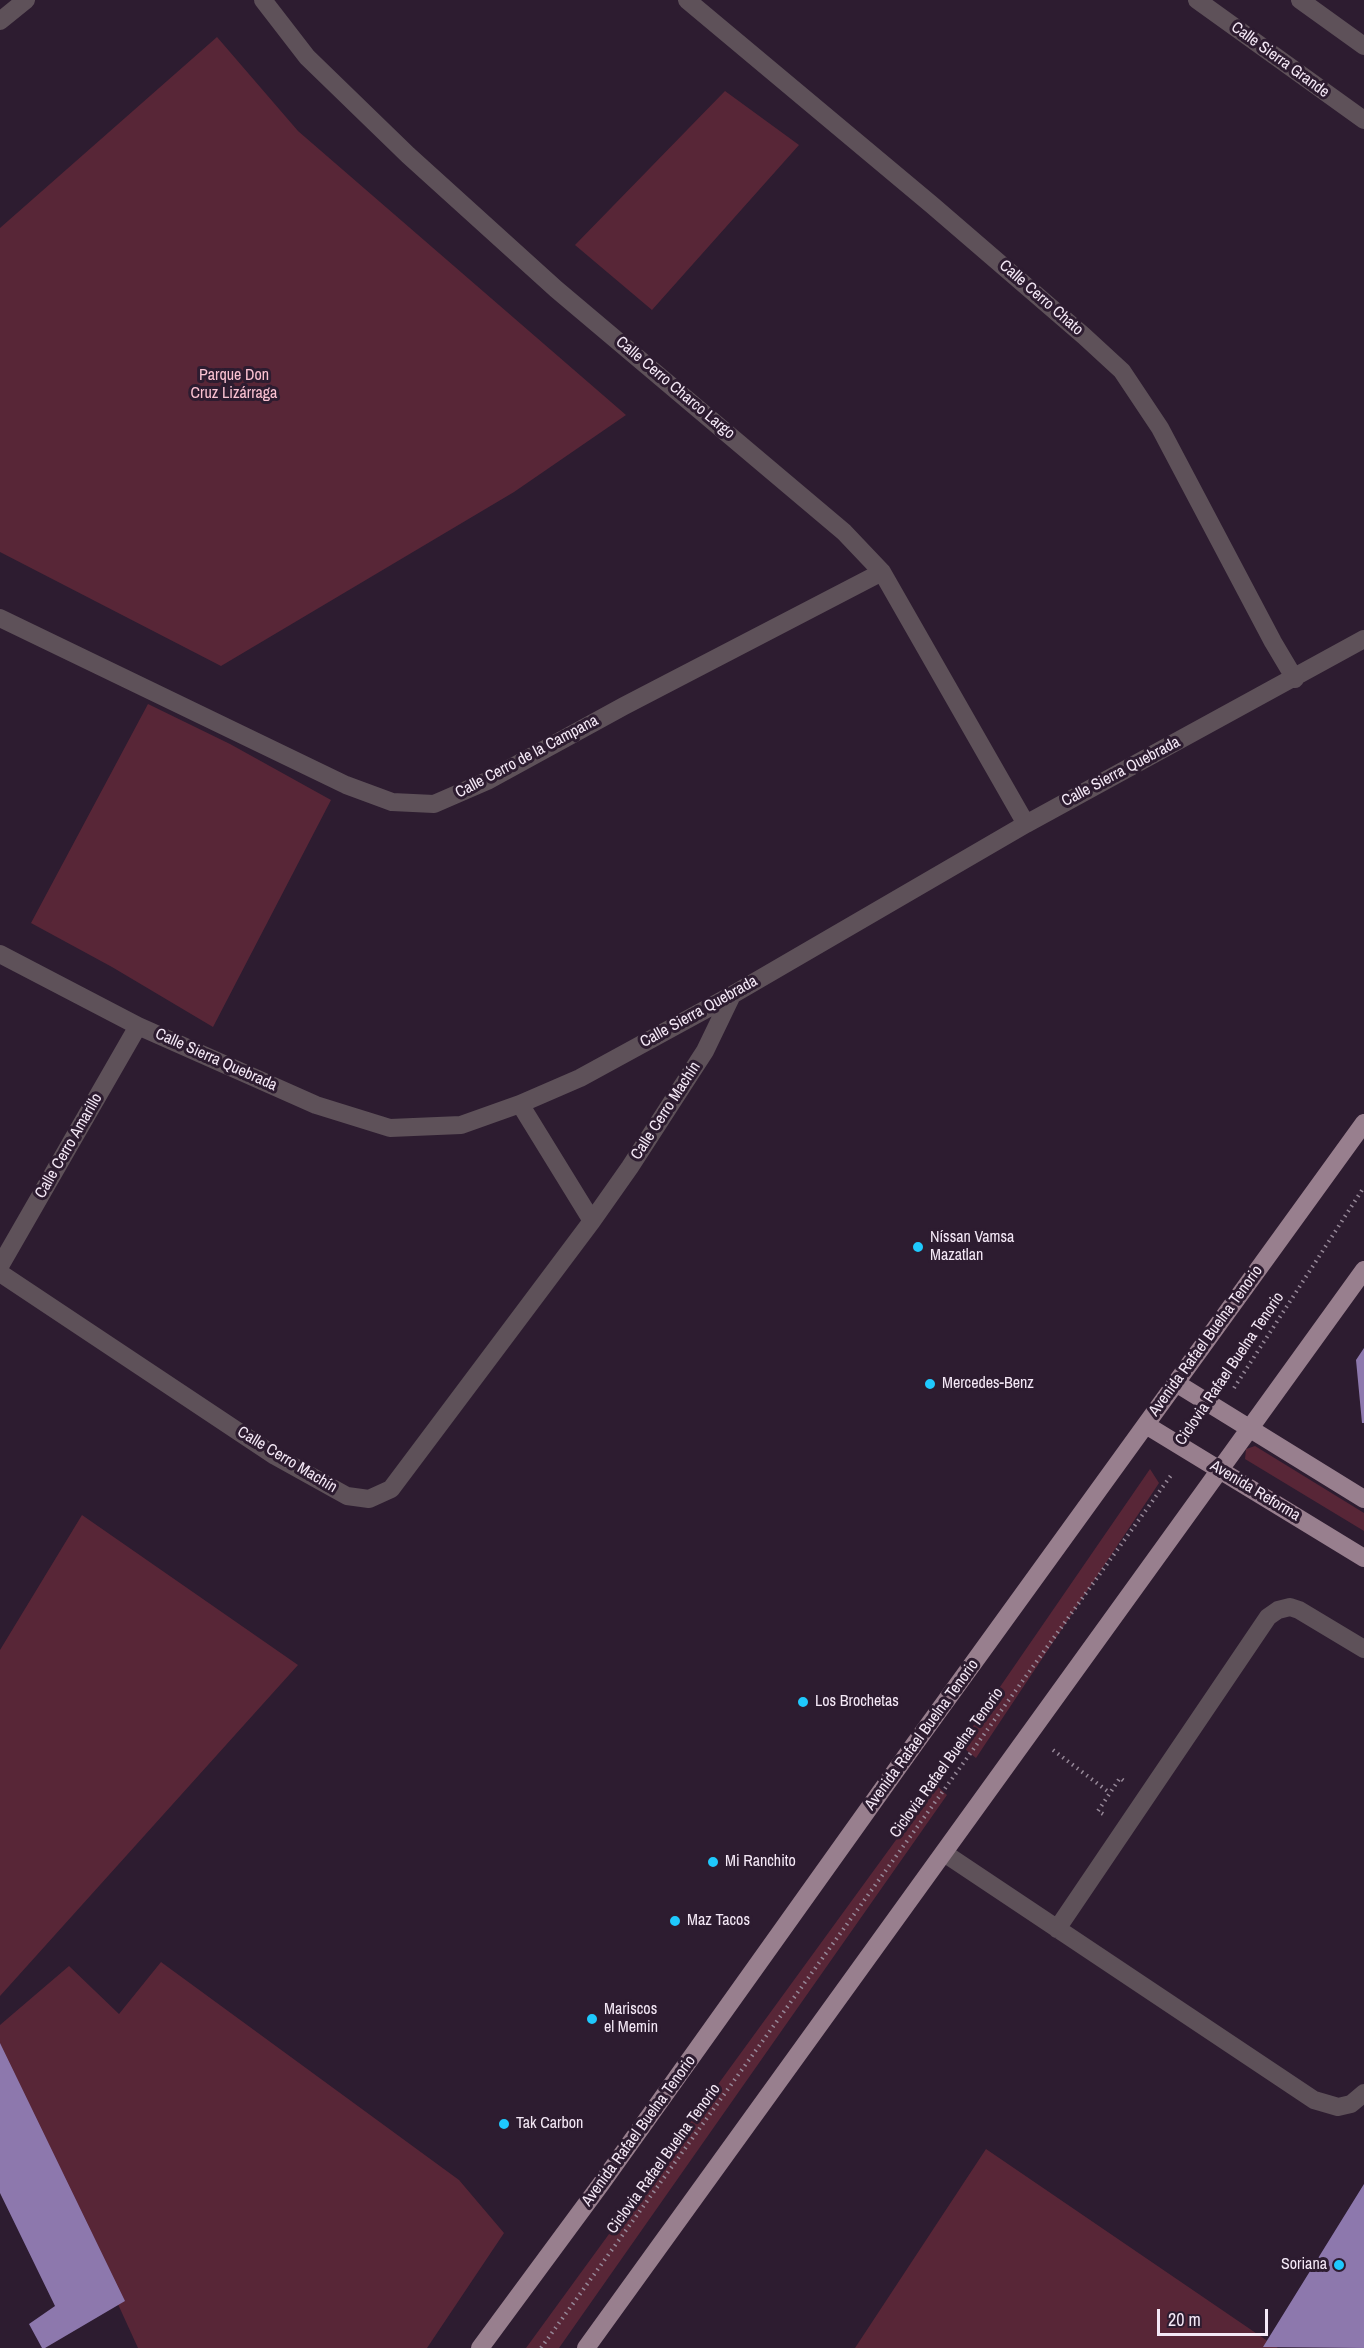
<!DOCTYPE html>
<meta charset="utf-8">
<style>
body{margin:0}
#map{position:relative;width:1364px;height:2348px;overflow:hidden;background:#2d1c30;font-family:"Archivo Narrow",sans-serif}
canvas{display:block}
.scale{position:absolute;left:1157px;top:2309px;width:111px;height:27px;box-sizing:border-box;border:3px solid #f4e8f6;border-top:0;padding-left:8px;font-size:18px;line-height:21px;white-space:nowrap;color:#f4e8f6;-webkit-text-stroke:4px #2d1c30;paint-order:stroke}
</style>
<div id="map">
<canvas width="1364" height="2348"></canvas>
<div class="scale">20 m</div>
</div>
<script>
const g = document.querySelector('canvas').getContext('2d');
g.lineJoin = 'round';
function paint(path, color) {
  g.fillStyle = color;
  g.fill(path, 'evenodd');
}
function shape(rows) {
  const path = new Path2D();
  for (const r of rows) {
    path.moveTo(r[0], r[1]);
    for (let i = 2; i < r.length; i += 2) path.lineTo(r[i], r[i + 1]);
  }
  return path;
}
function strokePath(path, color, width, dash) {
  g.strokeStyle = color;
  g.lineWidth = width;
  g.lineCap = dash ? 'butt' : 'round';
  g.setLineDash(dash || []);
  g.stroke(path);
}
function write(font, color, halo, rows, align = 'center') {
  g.font = font + ' "Archivo Narrow",sans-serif';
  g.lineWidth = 6;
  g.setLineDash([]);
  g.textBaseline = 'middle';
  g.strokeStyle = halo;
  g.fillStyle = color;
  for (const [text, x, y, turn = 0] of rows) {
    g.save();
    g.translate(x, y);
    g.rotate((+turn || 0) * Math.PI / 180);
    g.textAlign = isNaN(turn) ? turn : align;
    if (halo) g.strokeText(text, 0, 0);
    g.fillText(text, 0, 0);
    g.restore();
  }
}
paint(shape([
 [217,37,298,131,626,415,514,492,221,666,0,552,0,228],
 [725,91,799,145,652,310,575,245],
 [148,704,230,744,331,800,213,1027,112,967,31,923],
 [1255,1446,1364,1513,1364,1531,1245,1459,1246,1449],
 [1150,1469,1159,1483,976,1758,960,1745],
 [82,1515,298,1665,0,1996,0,1650],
 [936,1785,947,1795,559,2348,526,2348],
 [161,1962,459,2180,504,2233,427,2348,138,2348,0,2046,0,2025,69,1966,119,2014],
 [986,2149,1269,2342,1278,2348,855,2348]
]), '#582637');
paint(shape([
 [1364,1348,1364,1423,1362,1423,1356,1360],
 [0,2043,125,2301,45,2348,42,2348,29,2324,55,2306,0,2193],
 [1364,2184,1364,2348,1263,2347]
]), '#8d78ad');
strokePath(shape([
 [1234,1388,1364,1187],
 [1053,1750,1110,1793],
 [1103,1814,1098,1811,1120,1778,1124,1781],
 [541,2348,1172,1474]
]), '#968898', 4, [1.5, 4.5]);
strokePath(shape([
 [263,0,307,57,408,155,556,289,844,532,882,572,1026,824],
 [687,0,932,205,1084,336,1122,371,1160,428,1273,642,1295,679],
 [1197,0,1364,120],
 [1300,0,1364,46],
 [0,21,26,0],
 [0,618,346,785,392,802,434,804,487,781,624,706,882,572],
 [0,954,138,1026,316,1105,390,1128,461,1125,520,1104,580,1078,732,995,1026,824,1364,639],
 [520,1104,592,1221],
 [0,1266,138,1026],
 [0,1273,275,1456,347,1496,369,1499,391,1489,592,1221,630,1167,705,1051,732,995],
 [944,1853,1314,2100,1338,2107,1351,2104,1364,2093],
 [1057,1929,1268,1617,1278,1610,1290,1607,1299,1610,1364,1649]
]), '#5e5159', 18);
strokePath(shape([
 [1176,1383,1364,1499],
 [1146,1425,1364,1558],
 [480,2348,601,2184,914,1745,1364,1123],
 [586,2348,1364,1270]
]), '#987f8e', 18);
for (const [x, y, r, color] of [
 [918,1247,6,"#1fc9fd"],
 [930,1384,6,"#1fc9fd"],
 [803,1702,6,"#1fc9fd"],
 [713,1862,6,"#1fc9fd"],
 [675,1921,6,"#1fc9fd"],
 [592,2019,6,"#1fc9fd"],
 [504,2124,6,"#1fc9fd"],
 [1339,2265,6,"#1fc9fd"]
]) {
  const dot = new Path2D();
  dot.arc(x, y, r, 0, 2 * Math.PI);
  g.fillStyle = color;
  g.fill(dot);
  strokePath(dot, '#2d1c30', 2);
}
write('16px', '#f4e8f6', '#2d1c30', [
 ["Calle Sierra Grande",1280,60,36],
 ["Calle Cerro Chato",1041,298,41],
 ["Calle Cerro Charco Largo",675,388,40],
 ["Calle Cerro de la Campana",527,757,-28],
 ["Calle Sierra Quebrada",1121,772,-28],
 ["Calle Sierra Quebrada",699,1012,-29],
 ["Calle Sierra Quebrada",216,1060,24],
 ["Calle Cerro Machín",666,1111,-57],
 ["Calle Cerro Amarillo",69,1146,-60],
 ["Avenida Rafael Buelna Tenorio",1206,1341,-54],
 ["Ciclovia Rafael Buelna Tenorio",1230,1369,-56],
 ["Calle Cerro Machín",287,1460,31],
 ["Avenida Reforma",1255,1491,31],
 ["Avenida Rafael Buelna Tenorio",922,1735,-54],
 ["Ciclovia Rafael Buelna Tenorio",947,1763,-54],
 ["Avenida Rafael Buelna Tenorio",639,2131,-54],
 ["Ciclovia Rafael Buelna Tenorio",664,2159,-54]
]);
write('16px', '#fbc2d2', '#2d1c30', [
 ["Parque Don",234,376],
 ["Cruz Lizárraga",234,394]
]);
write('16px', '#f4e8f6', '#2d1c30', [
 ["Níssan Vamsa",930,1238],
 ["Mazatlan",930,1256],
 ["Mercedes-Benz",942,1384],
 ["Los Brochetas",815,1702],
 ["Mi Ranchito",725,1862],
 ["Maz Tacos",687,1921],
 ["Mariscos",604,2010],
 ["el Memin",604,2028],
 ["Tak Carbon",516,2124],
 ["Soriana",1327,2265,"right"]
], 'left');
</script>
